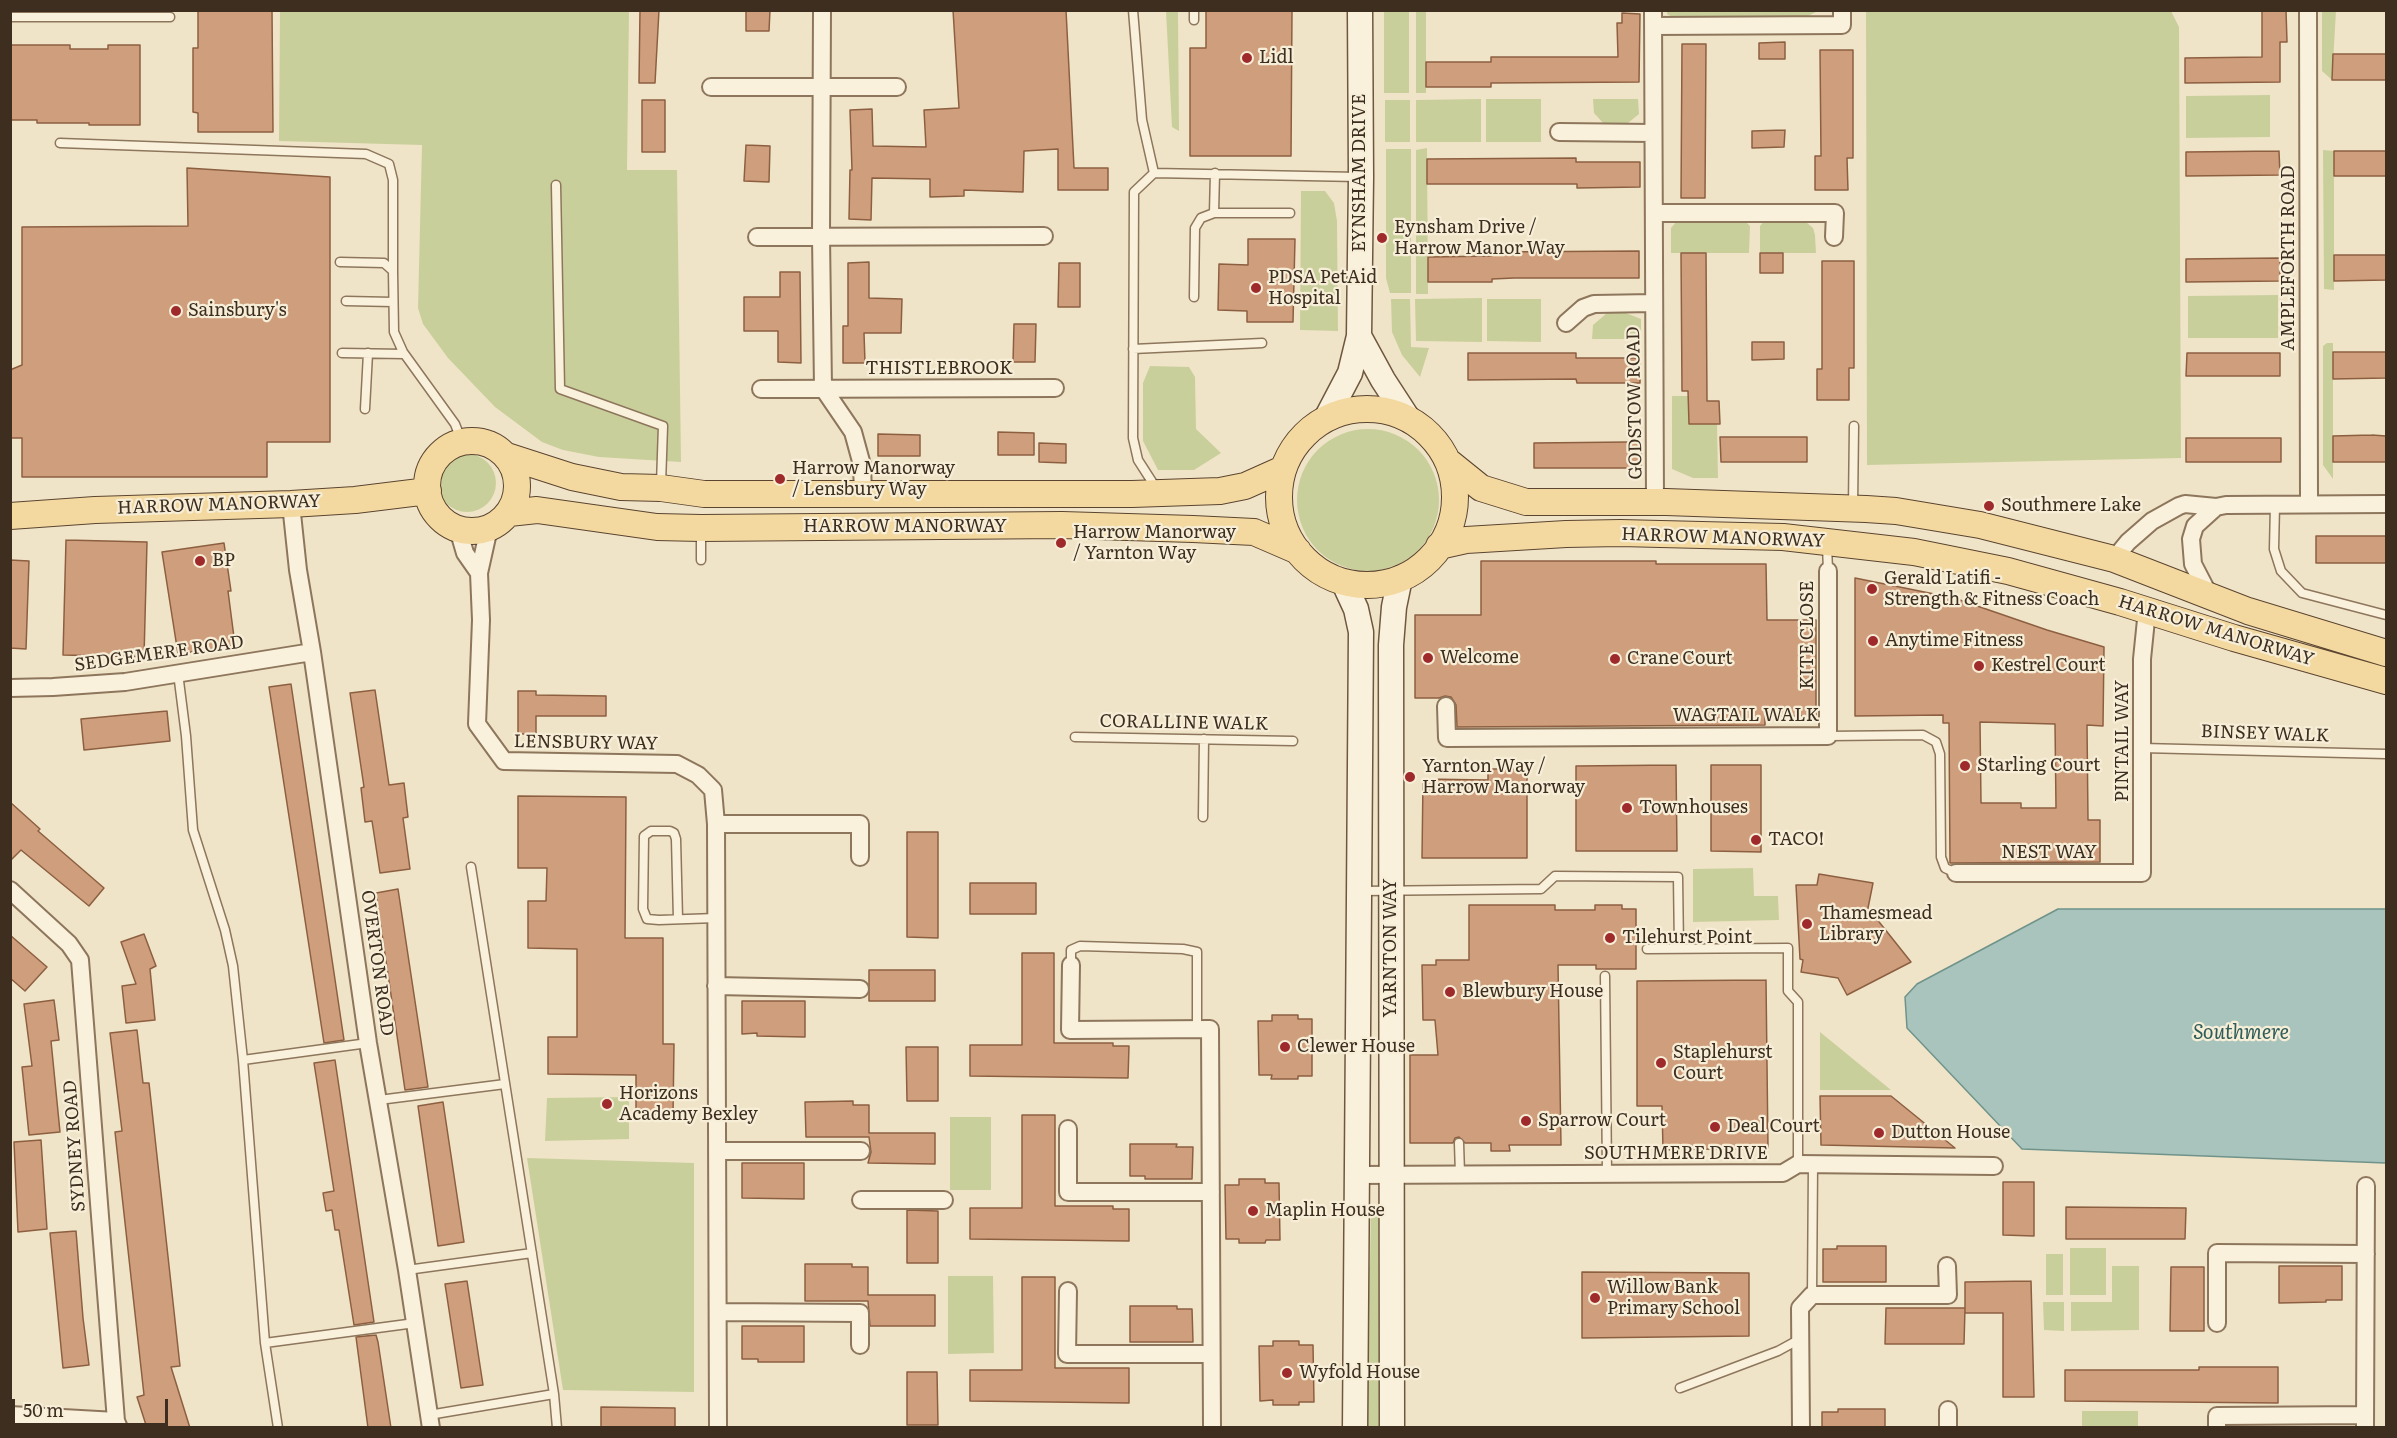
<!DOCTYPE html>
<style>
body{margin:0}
#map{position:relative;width:2397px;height:1438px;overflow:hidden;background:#f0e4c8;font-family:Literata,serif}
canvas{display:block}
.frame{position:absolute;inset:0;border:12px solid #3d2e20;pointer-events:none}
.scale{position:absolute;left:12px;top:1399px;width:156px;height:27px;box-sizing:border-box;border:3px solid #3d2e20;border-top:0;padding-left:8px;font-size:18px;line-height:21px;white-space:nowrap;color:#3d2e20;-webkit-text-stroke:4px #f7eed8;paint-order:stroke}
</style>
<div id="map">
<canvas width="2397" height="1438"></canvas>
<div class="frame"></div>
<div class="scale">50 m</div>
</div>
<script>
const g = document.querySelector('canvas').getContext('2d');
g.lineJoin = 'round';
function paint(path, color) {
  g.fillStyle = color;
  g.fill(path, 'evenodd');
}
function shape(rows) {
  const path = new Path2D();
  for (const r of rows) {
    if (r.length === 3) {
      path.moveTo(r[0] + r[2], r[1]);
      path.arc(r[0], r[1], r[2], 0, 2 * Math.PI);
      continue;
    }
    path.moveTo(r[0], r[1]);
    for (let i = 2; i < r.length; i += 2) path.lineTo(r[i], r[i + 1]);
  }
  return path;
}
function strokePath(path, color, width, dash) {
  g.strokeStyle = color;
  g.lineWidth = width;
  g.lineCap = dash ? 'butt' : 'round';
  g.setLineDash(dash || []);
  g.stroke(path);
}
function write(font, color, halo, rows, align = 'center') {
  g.font = font + ' Literata,serif';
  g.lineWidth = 4.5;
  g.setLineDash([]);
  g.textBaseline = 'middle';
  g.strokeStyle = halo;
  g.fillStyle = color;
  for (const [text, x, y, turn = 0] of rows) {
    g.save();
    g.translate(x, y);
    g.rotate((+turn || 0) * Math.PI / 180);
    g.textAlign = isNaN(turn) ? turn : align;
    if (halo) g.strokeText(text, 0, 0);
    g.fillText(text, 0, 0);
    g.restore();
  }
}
paint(shape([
 [280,11,629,11,627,170,677,170,681,462,599,457,563,450,542,442,495,407,448,358,423,324,418,308,422,145,279,141],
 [1166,11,1178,11,1179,131,1172,127],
 [1384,11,1409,11,1409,93,1384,93],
 [1416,11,1426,11,1426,93,1416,93],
 [1667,11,1667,10,1818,11,1808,16,1672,17,1667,14],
 [1866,11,2171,11,2179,27,2181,458,1867,465],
 [2322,11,2336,11,2332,80,2322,71],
 [2270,95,2270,137,2186,138,2186,96],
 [1481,99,1481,142,1416,142,1416,100],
 [1486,99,1541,99,1541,142,1486,142],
 [1593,99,1638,99,1639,114,1628,123,1603,123,1594,113],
 [1385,100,1410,100,1410,142,1385,142],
 [1427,148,1428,294,1416,294,1416,150],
 [1386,149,1411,149,1411,293,1390,293,1386,278],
 [2323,150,2334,151,2334,290,2324,289],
 [1301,191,1325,191,1334,203,1337,221,1338,331,1300,330],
 [1683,219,1743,219,1750,226,1749,253,1671,253,1671,228,1676,222],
 [1766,219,1801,219,1806,222,1813,228,1815,235,1816,253,1760,253,1760,226],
 [2278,295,2278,338,2188,338,2188,296],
 [1482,298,1482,342,1416,341,1415,299],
 [1391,299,1410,299,1411,347,1429,348,1420,377,1402,355,1392,332],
 [1487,299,1541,299,1541,342,1487,341],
 [1607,313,1626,313,1641,319,1641,339,1592,339,1593,325],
 [2327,343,2333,343,2333,479,2323,465,2323,346],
 [1150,366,1189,367,1195,377,1196,429,1221,453,1194,470,1158,470,1143,441,1143,383],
 [1672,396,1688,396,1689,424,1717,424,1718,478,1693,478,1672,469],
 [1368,500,71],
 [467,483,29],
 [1753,868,1754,896,1778,896,1779,920,1693,922,1693,869],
 [1820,1032,1891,1090,1820,1090],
 [629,1097,629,1139,545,1141,547,1098],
 [950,1117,991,1117,991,1190,950,1190],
 [527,1158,694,1163,694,1392,563,1390],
 [1371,1205,1380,1205,1380,1427,1366,1427,1365,1276,1370,1265],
 [2070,1248,2106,1248,2106,1295,2070,1295],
 [2046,1254,2063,1254,2063,1295,2046,1295],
 [2112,1266,2139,1266,2139,1330,2071,1331,2071,1302,2112,1302],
 [948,1276,993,1276,994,1353,948,1354],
 [2043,1302,2064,1302,2064,1331,2044,1330],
 [2082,1411,2138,1411,2138,1427,2082,1427]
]), '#c9cf9b');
const water = shape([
 [2058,909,2386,909,2386,1163,2022,1149,1907,1028,1905,997,1917,984,2058,909]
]);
paint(water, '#a9c4bc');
strokePath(water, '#6f938a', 1.5);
const building = shape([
 [198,10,272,10,273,132,198,132,198,113,193,112,193,48,198,48,198,10],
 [640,10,659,10,655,83,639,83,640,10],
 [746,10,770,10,769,31,746,31,746,10],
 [953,10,1066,10,1074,168,1108,168,1108,190,1058,190,1058,149,1024,151,1023,192,964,190,964,196,930,197,930,179,872,178,871,220,849,219,850,170,852,170,850,110,872,109,873,146,926,147,924,110,959,108,953,10],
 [1206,10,1292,10,1291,156,1190,156,1190,48,1206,48,1206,10],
 [2262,10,2286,10,2287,42,2280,42,2280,82,2185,83,2185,58,2262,57,2262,10],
 [1622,13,1640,14,1639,82,1491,83,1491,87,1426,87,1426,62,1491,62,1491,57,1618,57,1617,23,1622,23,1622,13],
 [1785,42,1785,59,1759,59,1759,43,1785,42],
 [1682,44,1706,44,1705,198,1681,198,1682,44],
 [10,45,70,45,70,49,108,49,108,45,140,45,140,125,89,125,89,123,37,123,37,120,10,120,10,45],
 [1820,50,1853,50,1853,158,1847,158,1848,190,1815,190,1815,156,1821,156,1820,50],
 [2333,54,2386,54,2386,80,2332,80,2333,54],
 [642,100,665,100,665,152,642,152,642,100],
 [1785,130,1784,147,1752,148,1752,131,1785,130],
 [746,145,770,146,769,182,744,181,746,145],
 [2279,151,2280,175,2186,176,2186,152,2279,151],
 [2334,151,2386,151,2386,176,2334,176,2334,151],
 [1576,158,1576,162,1640,162,1640,187,1577,188,1577,184,1427,184,1427,159,1576,158],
 [187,168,330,177,330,442,267,442,267,477,22,477,22,438,10,438,10,370,22,365,22,227,188,226,187,168],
 [1248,239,1295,239,1293,322,1247,322,1247,311,1218,310,1219,264,1248,265,1248,239],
 [1639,251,1639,278,1514,278,1492,279,1492,282,1428,282,1428,257,1491,256,1491,252,1639,251],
 [1681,253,1706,253,1707,401,1719,401,1720,424,1689,424,1688,391,1682,391,1681,253],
 [1760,253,1783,253,1783,273,1760,273,1760,253],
 [2334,255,2386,255,2386,280,2334,281,2334,255],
 [2280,258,2280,281,2186,282,2186,259,2280,258],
 [1822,261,1854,261,1854,368,1849,368,1849,400,1817,400,1817,369,1822,369,1822,261],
 [869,262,869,298,902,299,901,333,864,333,865,363,843,363,843,326,848,326,848,263,869,262],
 [1059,263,1080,263,1080,307,1058,307,1059,263],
 [780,272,800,272,801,363,778,362,778,331,744,331,744,297,780,297,780,272],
 [1014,324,1036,324,1035,362,1013,362,1014,324],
 [1752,342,1784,342,1784,359,1752,360,1752,342],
 [2333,352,2386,352,2386,378,2333,379,2333,352],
 [1468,353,1576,353,1576,358,1640,358,1640,383,1577,383,1576,379,1468,380,1468,353],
 [2187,353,2280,353,2280,376,2186,376,2187,353],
 [998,432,1034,433,1034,455,998,455,998,432],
 [878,434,920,435,920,456,878,456,878,434],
 [2372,435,2386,436,2386,462,2333,462,2333,436,2372,435],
 [1720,437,1807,437,1807,462,1721,462,1720,437],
 [2186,438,2281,438,2281,462,2186,462,2186,438],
 [1629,442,1641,442,1641,468,1534,468,1534,443,1629,442],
 [1039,443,1066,444,1066,463,1039,462,1039,443],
 [2316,536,2386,536,2386,563,2316,563,2316,536],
 [66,540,147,542,144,657,63,655,66,540],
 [224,543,231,591,228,591,235,645,178,654,162,552,224,543],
 [10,560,29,561,26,649,10,648,10,560],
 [1481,561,1656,561,1656,564,1766,564,1767,620,1816,620,1816,716,1765,716,1765,725,1457,727,1456,705,1451,697,1445,696,1439,698,1415,698,1415,615,1481,615,1481,561],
 [1855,578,1954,598,2047,630,2104,647,2103,726,2087,725,2088,820,2100,820,2100,862,1950,863,1949,723,1943,723,1943,715,1855,716,1855,578],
 [1980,722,2055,724,2056,808,2021,808,2021,803,1981,803,1980,722],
 [291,684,344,1040,324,1043,269,687,291,684],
 [375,690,389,785,404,783,408,817,403,818,410,869,380,873,372,821,365,822,361,788,364,787,350,693,375,690],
 [518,691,536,691,536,695,606,696,606,716,536,716,536,734,518,734,518,691],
 [167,711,170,741,84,750,81,719,167,711],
 [1676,765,1677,851,1576,851,1576,766,1676,765],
 [1711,765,1761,765,1761,852,1711,851,1711,765],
 [1488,769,1527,769,1527,858,1422,858,1423,779,1488,780,1488,769],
 [518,796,626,797,625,938,663,938,663,1044,674,1044,673,1115,636,1114,636,1075,548,1074,548,1037,577,1037,577,949,528,948,528,901,546,901,547,868,518,868,518,796],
 [10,802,40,829,38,831,104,888,89,906,21,850,10,861,10,802],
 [907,832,938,832,938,938,907,937,907,832],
 [1819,874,1873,883,1868,908,1911,962,1847,995,1838,978,1801,972,1803,960,1800,959,1796,885,1817,885,1819,874],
 [970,883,1036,883,1036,914,970,914,970,883],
 [398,889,428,1087,405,1090,376,893,398,889],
 [1469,905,1555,905,1555,910,1595,910,1595,905,1622,905,1622,909,1636,909,1636,969,1596,969,1596,965,1558,965,1561,1145,1509,1145,1510,1151,1491,1151,1491,1143,1465,1143,1459,1137,1455,1138,1453,1143,1410,1143,1410,1055,1438,1055,1435,1020,1423,1020,1422,965,1436,965,1436,960,1469,960,1469,905],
 [144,934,156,966,150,969,155,1020,126,1023,122,986,136,984,121,942,144,934],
 [10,935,47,967,25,991,10,978,10,935],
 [1022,953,1054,953,1054,1043,1113,1043,1113,1046,1129,1046,1128,1078,970,1076,970,1045,1022,1045,1022,953],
 [869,970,935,970,935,1001,869,1001,869,970],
 [1766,980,1768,1148,1663,1150,1662,1106,1637,1106,1637,981,1766,980],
 [54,1000,59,1040,51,1041,60,1132,29,1135,22,1067,32,1066,24,1004,54,1000],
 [742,1001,805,1001,805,1037,757,1036,757,1033,742,1034,742,1001],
 [1272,1015,1298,1015,1298,1019,1312,1019,1312,1076,1298,1076,1298,1079,1271,1079,1272,1075,1259,1075,1258,1021,1272,1021,1272,1015],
 [137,1030,143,1083,149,1083,180,1366,171,1367,190,1428,147,1428,137,1397,144,1395,115,1132,122,1131,110,1033,137,1030],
 [906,1047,938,1047,938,1101,907,1101,906,1047],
 [335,1060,374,1322,354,1325,339,1230,335,1230,332,1210,326,1211,323,1193,334,1191,314,1063,335,1060],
 [1820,1096,1891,1096,1955,1148,1821,1145,1820,1096],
 [853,1101,853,1105,869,1105,869,1133,935,1133,935,1164,868,1163,871,1152,869,1137,806,1137,805,1102,853,1101],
 [443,1102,464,1242,438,1246,418,1106,443,1102],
 [1022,1115,1055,1115,1055,1206,1113,1206,1113,1209,1129,1209,1129,1241,970,1239,970,1208,1022,1208,1022,1115],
 [41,1140,47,1229,18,1232,14,1142,41,1140],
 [1130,1144,1177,1144,1176,1147,1193,1147,1192,1179,1145,1179,1145,1176,1130,1176,1130,1144],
 [742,1163,804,1163,804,1199,742,1198,742,1163],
 [1239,1179,1265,1179,1265,1183,1279,1183,1280,1240,1266,1240,1265,1243,1239,1243,1239,1239,1226,1239,1225,1185,1239,1185,1239,1179],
 [2003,1182,2034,1182,2034,1236,2003,1235,2003,1182],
 [2066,1207,2186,1208,2185,1239,2066,1239,2066,1207],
 [907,1210,938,1211,938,1263,907,1263,907,1210],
 [76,1231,83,1318,89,1365,63,1368,50,1233,76,1231],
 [1837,1246,1886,1246,1886,1282,1823,1282,1823,1249,1837,1249,1837,1246],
 [805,1264,852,1264,852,1267,868,1267,868,1295,935,1295,935,1326,870,1326,868,1301,805,1301,805,1264],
 [2279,1266,2342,1266,2342,1300,2326,1300,2326,1302,2279,1303,2279,1266],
 [2171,1267,2204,1267,2204,1331,2170,1331,2171,1267],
 [1582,1272,1749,1273,1749,1336,1582,1338,1582,1272],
 [1022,1277,1055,1277,1055,1368,1129,1368,1129,1403,970,1401,970,1370,1022,1370,1022,1277],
 [467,1281,483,1385,461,1388,445,1284,467,1281],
 [2031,1281,2034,1397,2003,1397,2003,1313,1965,1313,1965,1282,2031,1281],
 [1130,1306,1177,1306,1177,1309,1192,1309,1193,1342,1130,1342,1130,1306],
 [1886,1308,1965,1308,1964,1344,1885,1344,1886,1308],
 [742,1326,804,1326,804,1362,758,1362,758,1359,742,1359,742,1326],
 [376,1335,378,1342,391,1428,368,1428,356,1337,376,1335],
 [1273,1341,1299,1341,1299,1345,1313,1345,1314,1402,1299,1402,1299,1405,1273,1405,1273,1400,1260,1401,1259,1346,1273,1346,1273,1341],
 [2199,1367,2278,1367,2278,1403,2065,1401,2065,1370,2199,1370,2199,1367],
 [907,1372,937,1372,938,1425,907,1425,907,1372],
 [601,1407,675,1408,675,1428,601,1428,601,1407],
 [1838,1409,1885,1409,1885,1428,1822,1428,1822,1412,1838,1412,1838,1409]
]);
paint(building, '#cf9f7d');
strokePath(building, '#8d5f41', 1.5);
const lane = shape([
 [1133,10,1142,120,1154,173],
 [1194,10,1194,20],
 [10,17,170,17],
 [60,143,366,154,389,164,393,180,393,271],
 [556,185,560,389,663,426,661,484],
 [1214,213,1290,213],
 [340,262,384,263,393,271,394,332,403,352,455,424,462,442],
 [1194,297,1195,228,1201,218,1214,213,1215,173],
 [346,301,393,302],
 [1133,349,1262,343],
 [342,353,404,354],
 [365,409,368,353],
 [1156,488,1138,460,1133,438,1134,192,1154,173,1358,177],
 [2275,505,2274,549,2281,571,2302,593,2386,615],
 [1853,506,1854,426],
 [701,532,701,560],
 [1827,545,1828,571],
 [178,673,186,736,193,830,225,930,233,966,243,1060,265,1343,278,1428],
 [1828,736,1923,735,1936,742,1940,754,1941,857,1945,868,1956,873],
 [1075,737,1293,741],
 [2142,748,2386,754],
 [1203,817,1204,739],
 [471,867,554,1394,557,1428],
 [1362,891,1541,889,1555,876,1678,877,1679,949],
 [678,919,676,839,674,833,670,831,651,831,644,836,643,909,647,919,659,920,716,918],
 [1647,949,1788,948,1788,991,1798,1002,1798,1164],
 [1071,965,1071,950,1080,946,1183,949,1197,952,1197,1029],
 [1605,976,1607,1173],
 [243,1060,368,1043],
 [379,1100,505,1084],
 [1459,1143,1460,1174],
 [407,1270,532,1253],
 [1812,1295,1813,1165],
 [265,1343,415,1323],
 [1680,1388,1778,1351,1800,1339],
 [429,1415,554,1394]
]);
const street = shape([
 [822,10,821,236,823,388,853,432,862,465,863,493],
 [1653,10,1655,502],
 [2308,10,2309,504],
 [1653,26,1842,25,1842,10],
 [711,87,897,87],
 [1559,132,1653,133],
 [1654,213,1835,213,1834,237],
 [757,237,1044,236],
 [1566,323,1583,308,1594,304,1653,303],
 [761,389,1055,388],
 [291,504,298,570,312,652,368,1043,407,1270,431,1428],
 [489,528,479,573,481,620,477,724,504,761,677,764,698,775,713,790,716,824,718,1428],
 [458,529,465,553,479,573],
 [2114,559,2128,542,2152,521,2179,506,2185,504,2216,507,2226,505,2386,504],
 [2209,595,2193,564,2191,539,2195,526,2216,507],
 [10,688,53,687,125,682,312,652],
 [1446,706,1447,738,1828,736,1828,571],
 [716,824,860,824,860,857],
 [1956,873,2142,873,2142,659,2147,610],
 [10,890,69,944,80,960,116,1421,119,1428],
 [1071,965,1070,1030,1210,1029,1212,1428],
 [716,986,860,989],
 [1068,1129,1068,1192,1211,1192],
 [717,1151,861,1151],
 [1356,1175,1783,1173,1798,1164,1994,1166],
 [861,1200,944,1200],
 [1068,1291,1067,1354,1211,1354],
 [719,1312,860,1313,860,1345],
 [2217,1323,2217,1253,2366,1254],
 [10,1415,116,1421],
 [1801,1428,1800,1308,1812,1295,1948,1295,1947,1266],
 [1948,1428,1948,1410],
 [2217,1428,2217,1416,2365,1415],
 [2365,1428,2366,1186]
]);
const secondary = shape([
 [1359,336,1383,380,1409,420],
 [1328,415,1350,373,1359,336,1361,177,1360,10],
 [1344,583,1356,609,1361,632,1355,1428],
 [1392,1428,1391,645,1394,607,1400,578]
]);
const primary = shape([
 [1367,497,88],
 [472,486,45],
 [507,456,572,477,621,487,661,488,704,494,1132,494,1220,491,1245,486,1283,469],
 [1450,463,1481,488,1526,502,1666,502,1866,509,1896,511,1980,525,2114,559,2248,611,2386,653],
 [509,513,537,510,657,527,701,528,1062,525,1193,529,1254,532,1298,551],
 [10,516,95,510,291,504,355,500,428,491],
 [1439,546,1466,540,1566,534,1620,533,1783,537,1914,552,2008,571,2120,602,2234,638,2386,681]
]);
strokePath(lane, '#8d765c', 11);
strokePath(street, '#8d765c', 20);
strokePath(secondary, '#6f573f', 27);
strokePath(primary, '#5b4430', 28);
strokePath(lane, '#faf1dc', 8);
strokePath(street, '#faf1dc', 16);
strokePath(secondary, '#faf1dc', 24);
strokePath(primary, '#f3d9a0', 26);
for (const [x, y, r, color] of [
 [1247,58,6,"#9e2a2b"],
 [1382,238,6,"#9e2a2b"],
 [1256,288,6,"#9e2a2b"],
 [176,311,6,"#9e2a2b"],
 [780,479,6,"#9e2a2b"],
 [1989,506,6,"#9e2a2b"],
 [1061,543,6,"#9e2a2b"],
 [200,561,6,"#9e2a2b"],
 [1872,589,6,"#9e2a2b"],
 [1873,641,6,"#9e2a2b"],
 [1428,658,6,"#9e2a2b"],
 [1615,659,6,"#9e2a2b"],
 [1979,666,6,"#9e2a2b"],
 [1965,766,6,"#9e2a2b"],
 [1410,777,6,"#9e2a2b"],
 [1627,808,6,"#9e2a2b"],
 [1756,840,6,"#9e2a2b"],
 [1807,924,6,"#9e2a2b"],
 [1610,938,6,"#9e2a2b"],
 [1450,992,6,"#9e2a2b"],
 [1285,1047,6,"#9e2a2b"],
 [1661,1063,6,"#9e2a2b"],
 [607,1104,6,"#9e2a2b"],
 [1526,1121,6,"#9e2a2b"],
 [1715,1127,6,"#9e2a2b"],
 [1879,1133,6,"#9e2a2b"],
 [1253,1211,6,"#9e2a2b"],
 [1595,1298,6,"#9e2a2b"],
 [1287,1373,6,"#9e2a2b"]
]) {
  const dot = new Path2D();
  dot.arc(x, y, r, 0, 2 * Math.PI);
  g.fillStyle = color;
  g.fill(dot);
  strokePath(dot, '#f7eed8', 2);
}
write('18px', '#3d2e20', '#f7eed8', [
 ["Lidl",1259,58],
 ["Eynsham Drive /",1394,228],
 ["Harrow Manor Way",1394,249],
 ["PDSA PetAid",1268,278],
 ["Hospital",1268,299],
 ["Sainsbury's",188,311],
 ["Harrow Manorway",792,469],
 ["/ Lensbury Way",792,490],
 ["Southmere Lake",2001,506],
 ["Harrow Manorway",1073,533],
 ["/ Yarnton Way",1073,554],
 ["BP",212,561],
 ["Gerald Latifi -",1884,579],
 ["Strength & Fitness Coach",1884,600],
 ["Anytime Fitness",1885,641],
 ["Welcome",1440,658],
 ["Crane Court",1627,659],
 ["Kestrel Court",1991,666],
 ["Starling Court",1977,766],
 ["Yarnton Way /",1422,767],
 ["Harrow Manorway",1422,788],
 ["Townhouses",1639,808],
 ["TACO!",1768,840],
 ["Thamesmead",1819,914],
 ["Library",1819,935],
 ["Tilehurst Point",1622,938],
 ["Blewbury House",1462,992],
 ["Clewer House",1297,1047],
 ["Staplehurst",1673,1053],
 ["Court",1673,1074],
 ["Horizons",619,1094],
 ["Academy Bexley",619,1115],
 ["Sparrow Court",1538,1121],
 ["Deal Court",1727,1127],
 ["Dutton House",1891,1133],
 ["Maplin House",1265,1211],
 ["Willow Bank",1607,1288],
 ["Primary School",1607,1309],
 ["Wyfold House",1299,1373]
], 'left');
write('18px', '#3d2e20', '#f7eed8', [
 ["EYNSHAM DRIVE",1360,173,-90],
 ["AMPLEFORTH ROAD",2289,258,-90],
 ["THISTLEBROOK",939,369],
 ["GODSTOW ROAD",1635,403,-91],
 ["HARROW MANORWAY",219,505,-2],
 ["HARROW MANORWAY",905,527],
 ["HARROW MANORWAY",1723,538,2],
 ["HARROW MANORWAY",2216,631,17],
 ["KITE CLOSE",1808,635,-90],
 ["SEDGEMERE ROAD",159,654,-8],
 ["WAGTAIL WALK",1746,716],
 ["CORALLINE WALK",1184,723,1],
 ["BINSEY WALK",2265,734,2],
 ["PINTAIL WAY",2123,741,-90],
 ["LENSBURY WAY",586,743,1],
 ["NEST WAY",2049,853],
 ["YARNTON WAY",1391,948,-90],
 ["OVERTON ROAD",377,963,82],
 ["SYDNEY ROAD",75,1146,-94],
 ["SOUTHMERE DRIVE",1676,1154]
]);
write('italic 20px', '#2f5d5a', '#f7eed8', [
 ["Southmere",2241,1033]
]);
</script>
